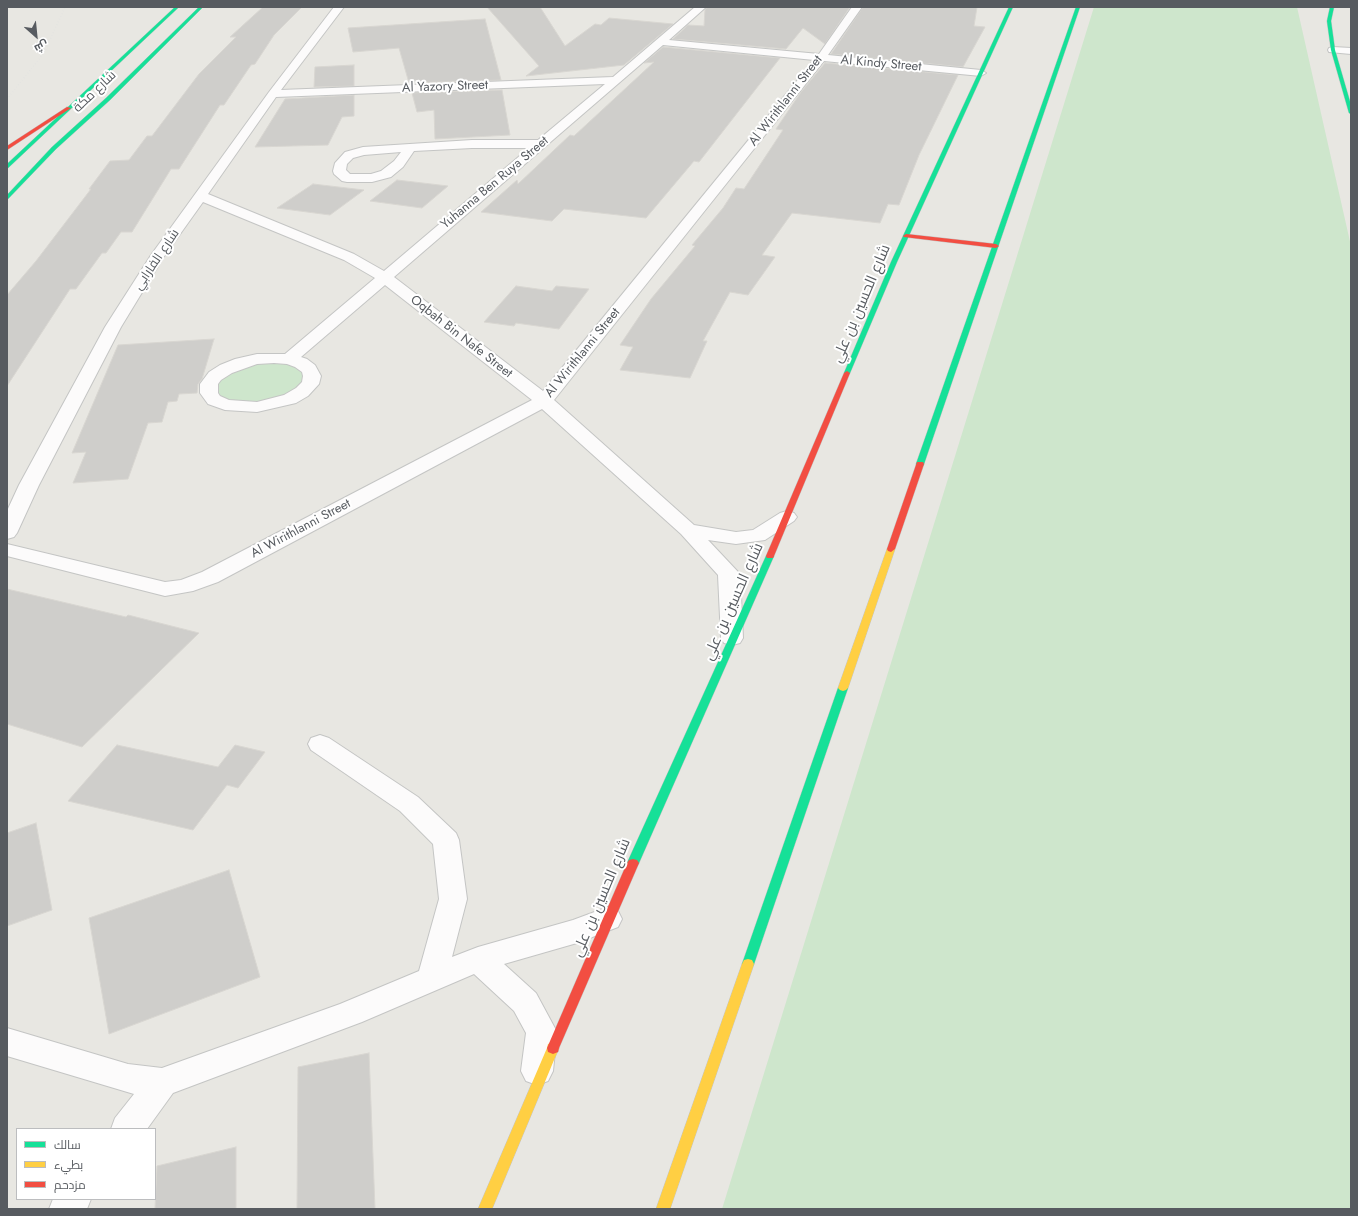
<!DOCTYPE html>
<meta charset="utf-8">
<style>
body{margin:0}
#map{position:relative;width:1358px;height:1216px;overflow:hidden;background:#e8e7e2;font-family:Jost,Cairo,sans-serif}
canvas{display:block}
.frame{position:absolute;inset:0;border:8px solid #575b60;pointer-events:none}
.legend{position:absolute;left:16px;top:1128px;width:140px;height:72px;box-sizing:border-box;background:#fff;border:1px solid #bcbdbf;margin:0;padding:5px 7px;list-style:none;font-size:12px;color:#575b60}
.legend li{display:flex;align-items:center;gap:8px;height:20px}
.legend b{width:20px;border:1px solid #bcbdbf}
.north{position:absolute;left:16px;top:16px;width:40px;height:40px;-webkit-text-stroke:3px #fff;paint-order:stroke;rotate:153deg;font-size:11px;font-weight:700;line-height:16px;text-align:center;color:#575b60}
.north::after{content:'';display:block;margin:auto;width:14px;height:18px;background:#575b60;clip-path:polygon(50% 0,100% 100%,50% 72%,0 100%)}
</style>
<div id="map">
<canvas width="1358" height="1216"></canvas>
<div class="frame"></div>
<ul class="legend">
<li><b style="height:5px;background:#16e098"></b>سالك</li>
<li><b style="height:5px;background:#ffcf43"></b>بطيء</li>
<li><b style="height:5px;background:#f24e42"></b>مزدحم</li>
</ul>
<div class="north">ش</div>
</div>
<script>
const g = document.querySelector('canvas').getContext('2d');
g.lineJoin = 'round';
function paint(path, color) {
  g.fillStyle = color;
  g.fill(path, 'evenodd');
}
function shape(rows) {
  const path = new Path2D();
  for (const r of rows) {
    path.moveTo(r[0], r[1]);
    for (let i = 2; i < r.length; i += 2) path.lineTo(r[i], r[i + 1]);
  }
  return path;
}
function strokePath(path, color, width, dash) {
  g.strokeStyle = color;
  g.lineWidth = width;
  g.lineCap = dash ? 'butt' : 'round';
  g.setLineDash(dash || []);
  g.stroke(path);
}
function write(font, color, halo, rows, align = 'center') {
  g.font = font + ' Jost,Cairo,sans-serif';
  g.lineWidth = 4;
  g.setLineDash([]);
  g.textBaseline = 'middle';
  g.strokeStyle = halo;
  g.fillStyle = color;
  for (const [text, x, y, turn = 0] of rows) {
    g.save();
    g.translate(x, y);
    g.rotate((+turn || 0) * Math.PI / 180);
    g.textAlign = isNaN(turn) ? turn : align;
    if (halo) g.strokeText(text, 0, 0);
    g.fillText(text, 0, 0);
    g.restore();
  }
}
paint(shape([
 [1094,7,1297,7,1351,246,1351,1209,722,1209],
 [287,362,304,370,304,383,286,397,255,404,227,401,218,395,215,388,217,381,247,364]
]), '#cee6cc');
const building = shape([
 [263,7,302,7,274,35,255,64,251,65,224,105,220,105,179,169,171,169,132,232,121,232,106,253,102,253,76,289,70,289,7,386,7,295,36,261,91,189,89,189,110,161,129,160,147,136,152,136,199,74,236,37,230,37,263,7],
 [487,7,540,7,565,46,595,24,601,25,609,18,673,24,624,65,526,76,539,66,487,7],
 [707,7,850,7,825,44,803,28,786,49,673,39,688,25,704,26,705,10,707,7],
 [863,7,977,7,974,26,985,27,963,67,831,54,863,7],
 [485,19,501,80,409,83,399,48,353,52,348,28,485,19],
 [663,47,780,58,699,162,694,161,646,218,564,209,552,221,481,212,517,180,518,184,570,135,574,136,654,62,644,63,663,47],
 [825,63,958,75,919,155,899,205,888,204,880,223,792,213,762,255,775,257,748,295,730,292,703,341,707,341,690,378,620,370,633,347,620,345,651,299,695,246,692,245,723,208,736,188,744,189,783,130,776,129,801,92,825,63],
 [354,65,354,86,314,87,315,67,354,65],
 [502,90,510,135,435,139,434,110,417,112,412,93,502,90],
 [354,95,354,116,342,117,328,145,255,147,285,99,354,95],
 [397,180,448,186,422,208,370,201,397,180],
 [313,184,364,190,330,215,277,208,313,184],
 [516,286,552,291,556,286,589,289,559,329,516,323,514,326,484,322,516,286],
 [214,339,202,379,198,384,197,393,179,394,177,401,168,402,162,422,148,423,128,479,73,483,86,452,72,453,118,345,214,339],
 [7,589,126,617,128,615,199,633,82,747,7,724,7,589],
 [117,745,218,767,235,745,265,752,238,788,227,785,193,830,68,801,117,745],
 [36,823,52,910,7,926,7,833,36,823],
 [229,870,260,977,109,1034,89,918,229,870],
 [369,1053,375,1209,297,1209,298,1067,369,1053],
 [236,1147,236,1209,155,1209,157,1166,236,1147]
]);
paint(building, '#cfcecb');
strokePath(building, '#d8d6d1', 1);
const street = shape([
 [334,7,344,7,281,90,613,77,695,7,706,7,669,40,819,54,852,7,862,7,828,55,981,70,986,73,981,76,824,61,554,400,694,525,736,532,753,530,780,513,787,511,794,513,797,517,794,521,765,540,736,544,708,540,740,574,743,638,740,643,732,645,724,643,721,638,718,575,681,534,542,409,218,582,193,591,165,596,7,556,7,544,165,582,181,580,202,572,532,400,385,285,301,357,307,359,315,365,321,376,319,384,308,396,296,403,257,412,225,410,208,404,200,393,200,384,209,372,220,365,235,359,257,354,285,354,375,278,344,260,203,202,163,258,121,327,39,485,17,533,14,537,7,539,7,511,19,485,105,327,151,255,269,92,334,7],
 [663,45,814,60,543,391,394,277,663,45],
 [605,84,538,140,472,140,363,147,345,152,335,163,333,171,334,174,342,181,347,182,372,182,391,177,403,167,414,151,472,148,529,148,384,271,354,254,208,194,276,97,605,84],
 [401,152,394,161,381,171,371,174,350,174,346,170,347,164,353,158,364,155,401,152],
 [274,363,287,364,295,367,302,372,303,376,302,382,296,388,284,395,257,402,229,400,220,396,218,393,218,384,221,380,232,373,257,364,274,363],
 [1333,47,1351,48,1351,54,1329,52,1328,50,1329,48,1333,47],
 [320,735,329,738,418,797,456,833,459,840,467,899,452,957,478,947,573,920,608,907,618,911,622,919,618,927,577,943,504,964,536,993,557,1032,553,1071,548,1081,537,1085,526,1081,521,1071,526,1033,514,1011,474,974,362,1022,173,1093,147,1129,111,1129,115,1118,134,1094,7,1056,7,1028,128,1064,162,1068,340,1004,419,971,439,899,433,844,400,811,311,750,308,744,311,738,320,735],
 [53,1199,91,1199,87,1209,49,1209,53,1199]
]);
const fast = shape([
 [175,7,179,7,7,169,7,164,175,7],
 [199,7,203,7,110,100,56,149,7,200,7,195,52,147,106,98,199,7],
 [1009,7,1013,7,897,262,850,373,847,375,845,374,844,373,891,262,1009,7],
 [1076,7,1080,7,924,464,923,466,917,466,916,464,1076,7],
 [1330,7,1334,7,1331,21,1335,50,1351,105,1351,114,1349,113,1331,50,1327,21,1330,7],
 [770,553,774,556,639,863,637,866,633,867,629,866,627,863,766,556,770,553],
 [843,685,846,686,848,688,754,964,752,968,748,969,744,968,742,964,838,688,840,686,843,685]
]);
const slow = shape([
 [891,546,895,549,848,688,846,690,843,691,840,690,838,688,887,549,891,546],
 [748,959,752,960,754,964,670,1209,656,1209,742,964,744,960,748,959],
 [553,1042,558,1044,559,1048,492,1209,478,1209,547,1048,548,1044,553,1042]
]);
const jam = shape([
 [67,107,71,108,7,150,7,146,67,107],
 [906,234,996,244,999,246,996,248,904,237,903,236,906,234],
 [847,371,850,373,774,556,773,558,767,558,766,556,844,373,847,371],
 [917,462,923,462,924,464,895,549,891,552,888,551,887,549,917,462],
 [633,859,637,860,639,863,559,1048,558,1052,553,1054,548,1052,547,1048,627,863,629,860,633,859]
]);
strokePath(street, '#c4c5c4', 2);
strokePath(fast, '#c4c5c4', 1);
strokePath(slow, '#c4c5c4', 1);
strokePath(jam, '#c4c5c4', 1);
paint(street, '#fcfbfb');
paint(fast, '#16e098');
paint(slow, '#ffcf43');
paint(jam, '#f24e42');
strokePath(shape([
 [7,99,44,53,65,7]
]), '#e1e2e1', 1.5, [0.5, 2.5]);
write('13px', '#575b60', '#fff', [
 ["Al Kindy Street",881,64,5],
 ["Al Yazory Street",445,87,-2],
 ["شارع مكة",95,92,-44],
 ["Al Wirithlanni Street",786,101,-52],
 ["Yuhanna Ben Ruya Street",495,183,-40],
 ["شارع الفارابي",157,260,-56],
 ["Oqbah Bin Nafe Street",461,337,38],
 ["Al Wirithlanni Street",583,353,-51],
 ["Al Wirithlanni Street",301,529,-28]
]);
write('15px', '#575b60', '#fff', [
 ["شارع الحسين بن علي",862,304,-67],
 ["شارع الحسين بن علي",734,602,-66],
 ["شارع الحسين بن علي",602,898,-67]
]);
</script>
